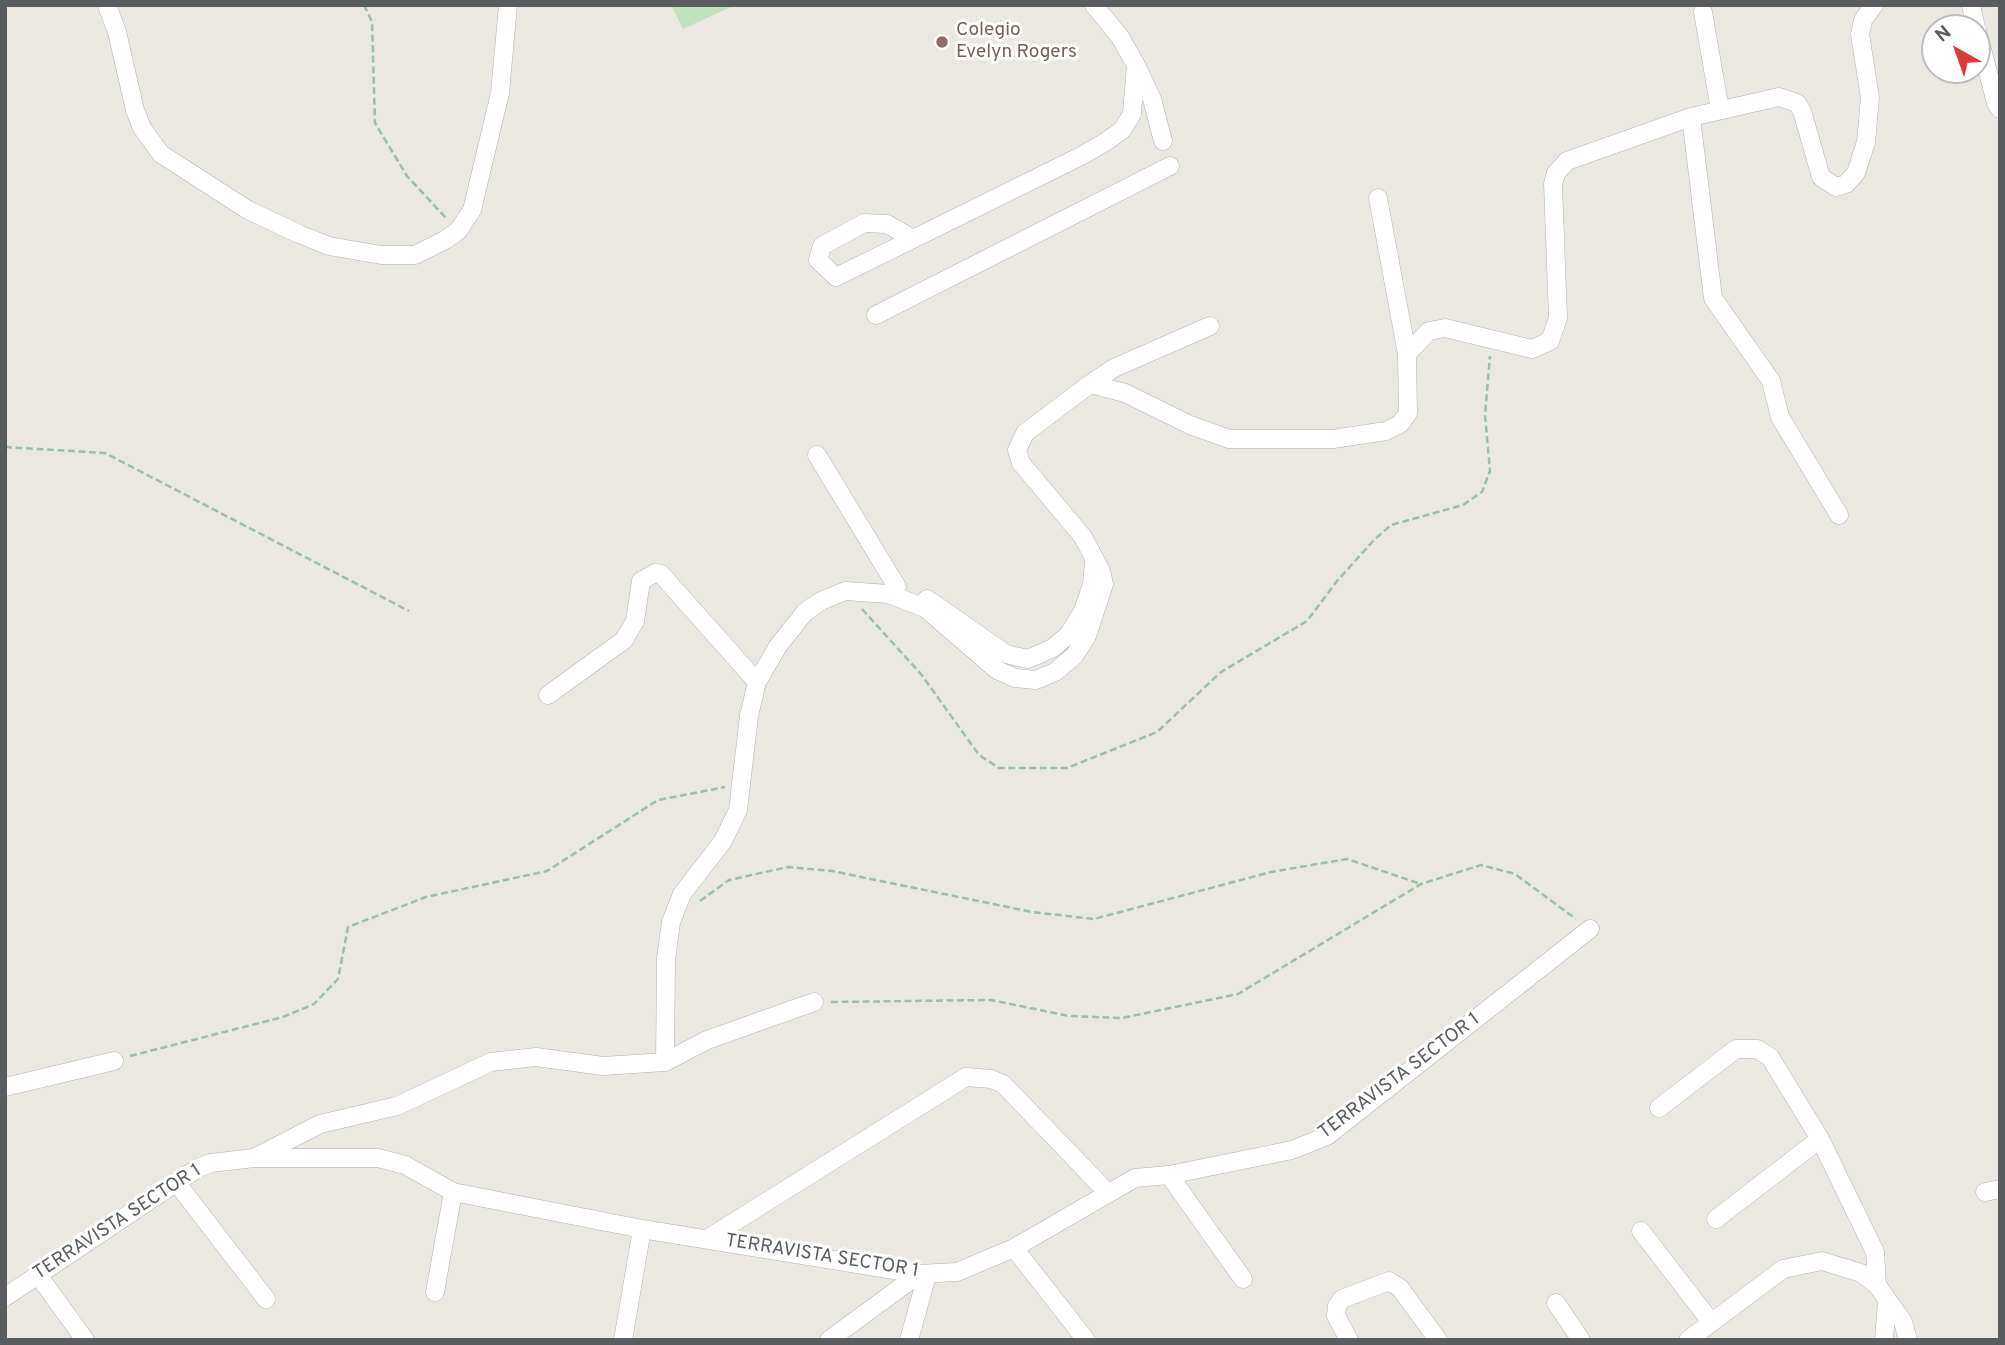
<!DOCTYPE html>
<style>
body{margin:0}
#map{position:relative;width:2005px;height:1345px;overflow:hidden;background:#ebe8e1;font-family:Overpass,sans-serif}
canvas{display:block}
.frame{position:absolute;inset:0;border:7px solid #595d60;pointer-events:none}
.north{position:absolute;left:1921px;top:14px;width:70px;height:70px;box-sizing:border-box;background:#fff;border:2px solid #bdbebf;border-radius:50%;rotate:320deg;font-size:19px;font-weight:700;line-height:28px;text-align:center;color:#595d60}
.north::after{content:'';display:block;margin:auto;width:24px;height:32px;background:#d83d3a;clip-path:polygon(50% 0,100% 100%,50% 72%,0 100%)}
</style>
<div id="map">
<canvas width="2005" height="1345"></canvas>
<div class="frame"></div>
<div class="north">N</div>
</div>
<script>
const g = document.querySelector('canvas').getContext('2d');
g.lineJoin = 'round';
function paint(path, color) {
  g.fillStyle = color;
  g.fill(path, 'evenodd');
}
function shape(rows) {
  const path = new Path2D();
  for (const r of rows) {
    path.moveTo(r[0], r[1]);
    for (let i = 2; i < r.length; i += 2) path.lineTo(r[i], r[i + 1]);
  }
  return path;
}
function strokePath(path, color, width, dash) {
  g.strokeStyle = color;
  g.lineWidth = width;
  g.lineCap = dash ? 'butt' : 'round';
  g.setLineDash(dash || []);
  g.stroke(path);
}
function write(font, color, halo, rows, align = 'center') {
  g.font = font + ' Overpass,sans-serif';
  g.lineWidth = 6;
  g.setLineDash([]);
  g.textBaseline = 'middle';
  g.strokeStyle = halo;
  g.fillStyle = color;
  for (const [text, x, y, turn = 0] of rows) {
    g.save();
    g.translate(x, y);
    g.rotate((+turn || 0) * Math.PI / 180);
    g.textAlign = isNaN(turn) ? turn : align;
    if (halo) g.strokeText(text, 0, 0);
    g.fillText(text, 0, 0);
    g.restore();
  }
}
paint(shape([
 [671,5,735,5,683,29]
]), '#c1e1bf');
const minor = shape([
 [107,5,117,32,135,110,142,128,161,154,248,210,299,234,329,246,381,255,415,255,445,240,458,231,472,210,500,93,508,5],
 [1094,5,1120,37,1136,65,1152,99,1163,141],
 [1971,5,1976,28],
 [1703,12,1720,110],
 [1977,30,1996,103,2000,109],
 [1691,117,1713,298,1771,381,1780,417,1839,515],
 [1378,198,1407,354],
 [913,239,887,224,864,223,822,246,818,260,836,277,913,239,1081,156,1107,141,1122,130,1132,114,1136,65],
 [876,315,1170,166],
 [1090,384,1114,368,1210,326],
 [817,455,897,587],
 [927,599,1006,654,1028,659,1053,648,1069,634,1083,611,1092,584,1094,563],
 [548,695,624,640,635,621,641,581,655,573,661,574,757,682],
 [665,1062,666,959,671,922,682,894,723,841,738,810,749,716,757,682,778,646,805,612,821,601,845,591,889,594,925,608,997,670,1015,678,1036,680,1055,672,1074,656,1087,636,1104,584,1101,571,1083,537,1021,463,1017,450,1025,433,1090,384,1125,393,1190,425,1229,439,1333,439,1386,431,1400,424,1408,413,1407,354,1429,331,1445,328,1532,349,1550,341,1558,318,1553,184,1556,173,1567,161,1691,117,1779,97,1797,103,1802,111,1821,177,1836,187,1846,184,1856,173,1866,142,1870,98,1860,34,1863,20,1874,5],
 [5,1087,114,1061],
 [1659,1108,1736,1049,1757,1049,1770,1057,1820,1139,1875,1252,1877,1285],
 [256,1157,320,1124,397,1106,491,1062,536,1057,603,1066,665,1062,707,1040,814,1002],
 [1169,1175,1243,1279],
 [176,1182,266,1299],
 [1985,1192,2000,1189],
 [1716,1219,1820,1139],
 [1641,1231,1711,1322],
 [707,1239,966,1077,991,1079,1003,1084,1108,1193],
 [1014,1248,1086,1340],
 [38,1275,85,1340],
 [435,1292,453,1192],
 [5,1297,198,1168,211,1163,254,1158,378,1158,405,1165,453,1192,642,1229,919,1274,957,1272,1014,1248,1135,1178,1169,1175,1292,1150,1327,1136,1590,929],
 [1556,1303,1581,1340],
 [623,1340,642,1229],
 [829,1340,919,1274],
 [909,1340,927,1275],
 [1349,1340,1336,1316,1337,1306,1342,1299,1389,1281,1400,1288,1438,1340],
 [1688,1340,1783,1269,1822,1261,1861,1273,1877,1285,1903,1322,1908,1340],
 [1884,1340,1887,1301]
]);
strokePath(minor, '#aeb2b5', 19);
strokePath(shape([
 [364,5,372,22,375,123,407,176,446,218],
 [5,447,105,453,409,611],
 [862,609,921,674,979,755,999,768,1067,768,1157,732,1221,672,1307,621,1337,581,1374,540,1391,525,1463,505,1482,492,1490,471,1485,415,1490,356],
 [700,901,729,880,788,867,832,871,1032,912,1094,919,1271,872,1347,859,1421,884],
 [831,1002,991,1000,1069,1016,1122,1018,1238,994,1421,884,1481,865,1515,874,1576,919],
 [130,1056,283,1017,314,1004,338,979,348,927,426,897,547,871,658,800,725,787]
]), '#9ac1a2', 2.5, [7, 3.5]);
strokePath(minor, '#fff', 18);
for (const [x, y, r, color] of [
 [942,42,7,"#8d6e63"]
]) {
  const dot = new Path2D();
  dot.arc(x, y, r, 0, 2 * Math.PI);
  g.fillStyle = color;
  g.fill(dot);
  strokePath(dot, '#fff', 2.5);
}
write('19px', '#785e54', '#fff', [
 ["Colegio",956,31],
 ["Evelyn Rogers",956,53]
], 'left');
write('19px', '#595d60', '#fff', [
 ["TERRAVISTA SECTOR 1",1400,1077,-37],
 ["TERRAVISTA SECTOR 1",118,1223,-33],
 ["TERRAVISTA SECTOR 1",822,1257,9]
]);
</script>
